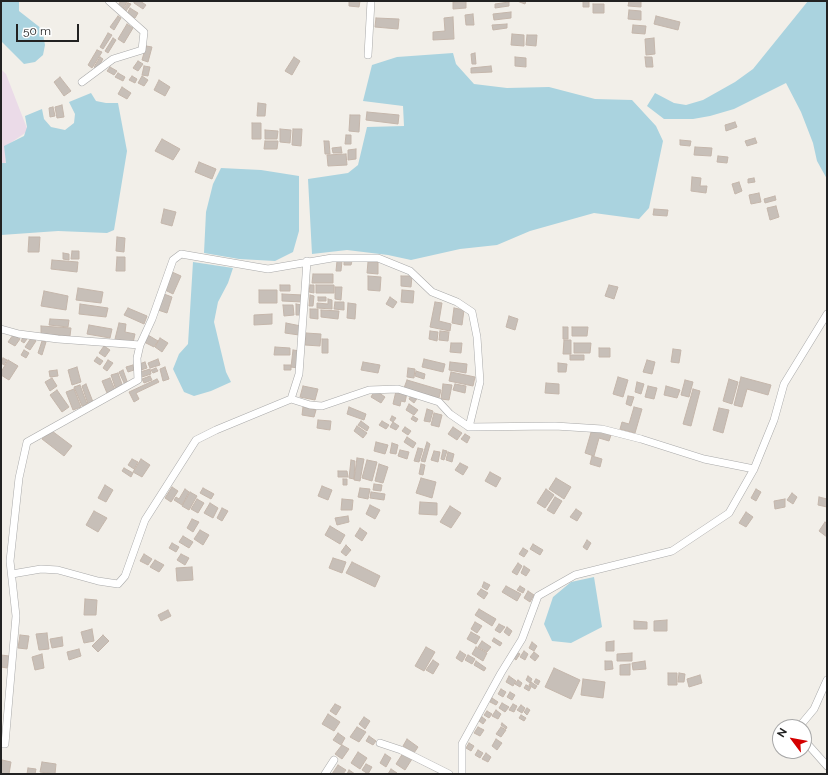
<!DOCTYPE html>
<style>
body{margin:0}
#map{position:relative;width:828px;height:775px;overflow:hidden;background:#f2efe9;font-family:Raleway,sans-serif}
canvas{display:block}
.frame{position:absolute;inset:0;border:2px solid #222;pointer-events:none}
.north{position:absolute;left:772px;top:719px;width:40px;height:40px;box-sizing:border-box;background:#fff;border:1px solid #a7a7a7;border-radius:50%;rotate:302deg;font-size:11px;font-weight:700;line-height:16px;text-align:center;color:#222}
.north::after{content:'';display:block;margin:auto;width:14px;height:18px;background:#d40000;clip-path:polygon(50% 0,100% 100%,50% 72%,0 100%)}
.scale{position:absolute;left:16px;top:24px;width:63px;height:18px;box-sizing:border-box;border:2px solid #222;border-top:0;padding-left:5px;font-size:12px;line-height:14px;white-space:nowrap;color:#222;-webkit-text-stroke:3px #fff;paint-order:stroke}
</style>
<div id="map">
<canvas width="828" height="775"></canvas>
<div class="frame"></div>
<div class="north">N</div>
<div class="scale">50 m</div>
</div>
<script>
const g = document.querySelector('canvas').getContext('2d');
g.lineJoin = 'round';
function paint(path, color) {
  g.fillStyle = color;
  g.fill(path, 'evenodd');
}
function shape(rows) {
  const path = new Path2D();
  for (const r of rows) {
    path.moveTo(r[0], r[1]);
    for (let i = 2; i < r.length; i += 2) path.lineTo(r[i], r[i + 1]);
  }
  return path;
}
function strokePath(path, color, width, dash) {
  g.strokeStyle = color;
  g.lineWidth = width;
  g.lineCap = dash ? 'butt' : 'round';
  g.setLineDash(dash || []);
  g.stroke(path);
}
paint(shape([
 [1,69,6,74,28,131,6,146,5,195,1,194]
]), '#ebdbe8');
paint(shape([
 [1,1,19,1,19,11,42,29,45,45,43,55,35,62,24,64,1,41],
 [808,1,827,1,827,179,817,161,813,143,801,112,786,83,734,109,710,116,693,119,664,119,647,106,655,93,674,103,686,105,703,100,735,82,753,69],
 [453,53,456,64,474,84,507,88,549,87,595,99,632,100,656,126,663,141,649,208,639,219,594,213,530,231,497,245,460,249,411,260,388,255,347,250,312,254,308,179,348,173,358,165,367,127,404,126,403,106,363,101,372,65,397,57],
 [91,93,96,101,106,103,118,103,127,151,114,230,107,233,58,231,1,235,1,163,6,163,4,146,24,136,27,127,25,116,42,109,44,119,51,127,65,130,74,123,75,114,69,102],
 [221,168,261,170,299,176,299,231,293,252,275,261,239,259,204,253,206,212,213,184],
 [193,262,233,268,228,283,218,302,214,322,226,372,231,382,211,391,194,396,184,392,173,369,179,354,188,344],
 [594,577,602,627,571,643,552,641,544,624,553,597,571,582]
]), '#aad3df');
const building = shape([
 [121,1,128,1,123,8,118,5,121,1],
 [134,1,140,1,146,5,143,9,134,3,134,1],
 [349,1,360,1,359,7,349,6,349,1],
 [466,1,466,8,453,9,453,2,466,1],
 [517,1,526,1,525,4,517,1],
 [583,1,589,1,589,7,583,7,583,1],
 [629,1,641,1,641,7,628,6,629,1],
 [509,2,509,6,495,8,495,4,509,2],
 [128,3,131,4,126,11,123,9,128,3],
 [593,4,604,4,604,13,593,13,593,4],
 [130,8,138,13,135,18,127,14,130,8],
 [629,10,641,11,641,20,628,19,629,10],
 [511,12,511,18,494,20,493,14,511,12],
 [473,14,474,25,466,25,465,15,473,14],
 [118,16,121,18,114,30,110,27,118,16],
 [656,16,680,22,678,30,654,24,656,16],
 [453,17,454,39,433,40,433,32,445,31,444,18,453,17],
 [376,18,399,19,398,29,375,27,376,18],
 [127,24,133,28,124,43,118,39,127,24],
 [507,24,507,28,493,30,492,25,507,24],
 [633,25,646,26,645,34,632,33,633,25],
 [108,33,112,35,103,49,100,47,108,33],
 [512,34,524,35,524,46,511,45,512,34],
 [527,35,537,35,536,46,526,45,527,35],
 [113,38,116,40,108,53,105,51,113,38],
 [654,38,655,54,646,55,645,39,654,38],
 [146,46,152,47,148,62,142,60,146,46],
 [97,50,102,52,92,68,88,65,97,50],
 [475,53,476,64,472,64,471,54,475,53],
 [100,57,103,59,97,69,94,67,100,57],
 [294,57,300,61,292,75,285,71,294,57],
 [515,57,526,58,526,67,515,66,515,57],
 [645,57,652,57,653,67,646,67,645,57],
 [138,61,143,64,138,71,133,68,138,61],
 [144,66,150,67,148,76,142,75,144,66],
 [491,66,492,72,471,73,471,68,491,66],
 [110,67,117,71,114,75,107,71,110,67],
 [118,73,125,77,123,81,115,77,118,73],
 [132,76,137,79,135,83,129,80,132,76],
 [142,76,148,80,144,86,138,83,142,76],
 [60,77,71,91,64,96,54,82,60,77],
 [159,80,170,87,165,96,154,90,159,80],
 [122,87,131,93,127,99,118,94,122,87],
 [258,103,266,104,265,116,257,116,258,103],
 [62,105,64,117,57,118,55,107,62,105],
 [53,107,55,116,50,117,49,108,53,107],
 [367,112,399,115,398,124,366,120,367,112],
 [350,115,360,115,359,132,349,131,350,115],
 [735,122,737,127,726,131,725,125,735,122],
 [252,123,261,123,261,139,252,139,252,123],
 [280,129,291,130,290,143,280,142,280,129],
 [293,129,302,129,301,146,292,145,293,129],
 [265,130,278,131,277,139,265,139,265,130],
 [346,135,351,135,351,144,345,144,346,135],
 [755,138,757,143,747,146,745,141,755,138],
 [162,139,180,149,173,160,155,151,162,139],
 [680,140,691,141,690,146,680,145,680,140],
 [265,141,278,141,277,149,264,149,265,141],
 [324,141,329,141,330,154,325,154,324,141],
 [341,147,342,153,333,153,332,148,341,147],
 [695,147,712,148,711,156,694,155,695,147],
 [356,149,356,159,348,160,348,150,356,149],
 [346,154,347,165,328,166,327,155,346,154],
 [718,156,728,157,727,163,717,162,718,156],
 [199,162,216,169,212,179,195,172,199,162],
 [692,177,701,178,700,186,707,186,706,193,691,191,692,177],
 [754,178,755,182,748,183,748,179,754,178],
 [739,182,742,191,735,194,732,184,739,182],
 [759,193,761,202,751,204,749,195,759,193],
 [775,196,776,200,765,203,764,199,775,196],
 [776,206,779,217,770,220,767,208,776,206],
 [164,209,176,212,172,226,161,223,164,209],
 [654,209,668,210,667,216,653,215,654,209],
 [29,237,40,237,39,252,28,252,29,237],
 [117,237,125,238,124,252,116,251,117,237],
 [72,251,79,251,79,259,71,259,72,251],
 [63,253,69,254,69,260,63,259,63,253],
 [117,257,125,257,125,271,116,271,117,257],
 [52,260,78,262,77,272,51,269,52,260],
 [344,260,352,261,351,265,344,265,344,260],
 [337,261,342,261,341,271,336,271,337,261],
 [368,262,378,262,378,274,367,273,368,262],
 [172,272,181,276,173,294,165,290,172,272],
 [313,274,333,274,333,283,312,283,313,274],
 [368,276,381,277,380,291,368,290,368,276],
 [401,276,412,276,411,287,401,286,401,276],
 [280,285,290,285,290,291,280,291,280,285],
 [310,285,314,285,314,293,309,292,310,285],
 [316,285,334,285,334,293,316,293,316,285],
 [609,285,618,287,614,299,605,296,609,285],
 [335,287,342,287,341,300,335,299,335,287],
 [78,288,103,292,101,303,76,300,78,288],
 [259,290,277,290,277,303,259,303,259,290],
 [402,290,414,291,413,303,401,302,402,290],
 [44,291,68,296,66,310,41,306,44,291],
 [164,294,172,297,167,313,158,310,164,294],
 [282,294,303,295,302,302,282,301,282,294],
 [310,295,314,296,313,306,309,306,310,295],
 [318,297,326,297,326,301,318,301,318,297],
 [390,297,397,302,393,308,386,304,390,297],
 [328,299,332,300,332,309,317,308,317,303,328,304,328,299],
 [335,302,344,302,344,310,334,309,335,302],
 [435,302,442,303,439,321,451,324,450,331,430,327,435,302],
 [348,303,356,304,355,319,347,318,348,303],
 [80,304,108,308,106,317,79,314,80,304],
 [296,304,302,305,302,315,296,315,296,304],
 [283,305,293,305,294,315,284,316,283,305],
 [128,308,147,316,144,324,124,315,128,308],
 [454,308,464,310,462,325,452,323,454,308],
 [310,309,318,309,318,319,310,318,310,309],
 [321,310,339,311,338,319,321,317,321,310],
 [272,314,272,324,254,325,254,315,272,314],
 [509,316,518,319,515,330,506,327,509,316],
 [50,319,69,320,68,327,49,325,50,319],
 [119,323,126,324,125,332,135,334,133,343,115,339,119,323],
 [286,323,301,326,299,335,285,333,286,323],
 [89,325,112,329,110,338,87,334,89,325],
 [41,326,71,328,70,336,41,334,41,326],
 [563,327,568,327,568,339,563,339,563,327],
 [572,327,588,327,587,336,572,336,572,327],
 [430,331,438,332,437,341,429,339,430,331],
 [440,331,449,332,448,341,439,340,440,331],
 [306,333,321,334,320,346,305,345,306,333],
 [13,335,20,339,15,346,8,342,13,335],
 [148,335,158,341,154,347,144,342,148,335],
 [24,336,27,339,24,343,21,341,24,336],
 [31,338,36,341,30,350,25,347,31,338],
 [160,338,168,343,162,352,155,347,160,338],
 [322,339,328,339,328,353,322,353,322,339],
 [564,340,571,340,571,354,563,354,564,340],
 [42,341,46,342,42,355,38,353,42,341],
 [451,343,462,343,461,353,450,352,451,343],
 [574,343,591,343,590,353,574,353,574,343],
 [104,346,110,350,105,357,99,353,104,346],
 [275,347,290,348,290,355,274,355,275,347],
 [599,348,610,348,610,357,599,357,599,348],
 [673,349,681,350,679,363,671,362,673,349],
 [24,350,29,353,26,358,21,355,24,350],
 [293,350,300,351,298,368,291,367,293,350],
 [570,355,584,355,584,360,570,360,570,355],
 [97,357,103,361,100,365,94,361,97,357],
 [3,358,7,360,4,365,1,363,3,358],
 [158,359,160,365,150,368,148,363,158,359],
 [424,359,445,364,443,372,422,367,424,359],
 [8,360,18,366,9,380,1,375,1,372,8,360],
 [108,360,113,363,107,371,103,368,108,360],
 [647,360,655,362,652,374,643,372,647,360],
 [145,362,147,368,141,370,139,364,145,362],
 [363,362,380,365,378,373,361,370,363,362],
 [450,362,467,364,466,373,449,370,450,362],
 [558,363,567,364,566,372,558,372,558,363],
 [133,365,134,370,128,372,126,367,133,365],
 [284,365,291,365,291,370,284,370,284,365],
 [77,367,81,382,72,385,68,370,77,367],
 [165,367,169,379,163,381,160,369,165,367],
 [156,368,158,371,153,373,151,370,156,368],
 [408,368,415,369,414,378,407,377,408,368],
 [150,369,151,374,142,377,140,372,150,369],
 [57,370,58,376,50,377,49,371,57,370],
 [123,370,128,384,125,385,119,372,123,370],
 [416,371,425,374,424,379,415,376,416,371],
 [451,372,475,377,473,386,449,381,451,372],
 [118,373,123,387,116,390,111,375,118,373],
 [150,376,152,380,144,383,142,379,150,376],
 [618,377,628,380,623,397,613,394,618,377],
 [741,377,771,385,768,395,747,389,742,407,734,405,741,377],
 [52,378,57,386,50,391,45,382,52,378],
 [110,378,115,390,107,393,102,381,110,378],
 [157,379,159,382,136,393,139,399,134,402,129,392,157,379],
 [729,379,738,382,732,404,723,401,729,379],
 [407,380,441,390,439,398,404,388,407,380],
 [685,380,693,382,689,397,681,395,685,380],
 [637,382,644,384,641,394,635,392,637,382],
 [546,383,559,384,559,394,545,393,546,383],
 [86,384,93,402,88,404,82,386,86,384],
 [443,384,452,385,449,400,441,399,443,384],
 [455,384,466,386,465,393,453,390,455,384],
 [80,385,87,404,82,406,74,387,80,385],
 [303,386,318,389,315,400,300,397,303,386],
 [648,386,657,388,654,399,645,397,648,386],
 [666,386,680,390,677,398,664,395,666,386],
 [74,389,81,407,73,410,66,392,74,389],
 [693,389,700,391,691,426,683,424,693,389],
 [57,390,69,407,62,412,50,395,57,390],
 [375,390,385,397,381,403,371,397,375,390],
 [396,391,407,393,405,402,401,401,400,406,393,404,396,391],
 [412,394,418,397,414,403,409,399,412,394],
 [628,396,634,397,631,406,626,404,628,396],
 [409,404,418,410,414,415,406,410,409,404],
 [303,407,316,410,314,417,302,415,303,407],
 [349,407,366,414,364,420,347,414,349,407],
 [634,407,642,409,635,433,620,429,622,422,629,424,634,407],
 [719,408,729,410,723,433,713,430,719,408],
 [427,409,433,411,430,422,424,421,427,409],
 [434,413,442,415,439,427,431,425,434,413],
 [392,416,396,418,393,422,390,420,392,416],
 [413,416,418,419,416,422,411,419,413,416],
 [318,420,331,421,330,430,317,428,318,420],
 [361,421,369,427,367,431,358,425,361,421],
 [382,421,389,425,386,429,379,425,382,421],
 [393,422,399,426,396,430,390,427,393,422],
 [357,426,367,433,363,438,354,431,357,426],
 [405,427,411,431,408,435,402,431,405,427],
 [453,427,462,433,457,440,448,434,453,427],
 [592,429,611,435,609,441,599,438,594,456,585,453,592,429],
 [52,431,72,446,64,456,42,439,52,431],
 [465,434,470,437,467,443,461,439,465,434],
 [407,437,416,443,413,448,404,442,407,437],
 [376,442,388,445,385,454,374,451,376,442],
 [427,442,430,444,425,462,421,461,427,442],
 [392,443,398,445,396,454,390,453,392,443],
 [418,448,423,449,419,462,414,461,418,448],
 [400,450,409,452,407,459,398,456,400,450],
 [443,450,447,451,444,460,441,459,443,450],
 [434,451,440,452,438,462,431,460,434,451],
 [448,452,454,454,452,462,446,460,448,452],
 [592,456,602,459,600,467,590,464,592,456],
 [357,458,364,459,360,481,354,480,357,458],
 [132,459,138,462,134,469,128,465,132,459],
 [141,459,150,465,142,477,133,472,141,459],
 [351,460,355,461,354,479,349,478,351,460],
 [367,460,377,462,372,481,362,478,367,460],
 [460,463,468,467,463,475,455,470,460,463],
 [379,464,388,467,383,483,375,481,379,464],
 [421,464,425,465,423,475,419,474,421,464],
 [124,468,133,473,131,477,122,471,124,468],
 [338,471,347,471,348,477,338,477,338,471],
 [490,472,501,478,496,487,485,481,490,472],
 [421,478,436,482,432,498,416,493,421,478],
 [556,478,571,487,564,499,549,489,556,478],
 [343,479,347,479,347,485,343,485,343,479],
 [374,484,382,485,381,491,373,490,374,484],
 [105,485,113,490,106,502,98,498,105,485],
 [322,486,332,490,328,500,318,496,322,486],
 [172,487,178,491,171,502,165,498,172,487],
 [203,488,214,494,211,499,200,493,203,488],
 [360,488,370,489,368,499,358,497,360,488],
 [185,489,189,492,182,505,174,500,176,497,179,499,185,489],
 [546,489,554,495,545,508,537,503,546,489],
 [756,489,761,492,756,501,751,498,756,489],
 [190,492,197,496,189,510,182,506,190,492],
 [371,492,385,494,384,500,370,498,371,492],
 [792,493,797,497,793,504,787,500,792,493],
 [555,497,562,501,554,514,547,510,555,497],
 [819,497,827,499,827,507,818,505,819,497],
 [197,499,204,503,198,513,191,509,197,499],
 [342,499,353,500,352,510,341,510,342,499],
 [785,499,785,507,775,509,774,501,785,499],
 [420,502,437,503,437,515,419,514,420,502],
 [210,503,218,508,213,518,204,513,210,503],
 [370,505,380,510,375,519,366,514,370,505],
 [450,506,461,513,451,528,440,522,450,506],
 [222,508,228,511,222,521,217,518,222,508],
 [576,509,582,513,577,521,570,517,576,509],
 [94,511,107,518,98,532,86,525,94,511],
 [746,512,753,517,746,527,739,523,746,512],
 [348,516,349,522,337,525,335,518,348,516],
 [192,519,199,522,193,532,187,528,192,519],
 [825,522,827,524,827,537,819,531,825,522],
 [330,526,345,535,340,544,325,535,330,526],
 [360,528,367,533,362,541,355,536,360,528],
 [200,530,209,535,203,545,194,539,200,530],
 [183,536,193,542,189,548,179,542,183,536],
 [587,540,591,543,587,550,583,547,587,540],
 [172,543,179,547,176,552,169,548,172,543],
 [533,544,543,550,540,555,530,549,533,544],
 [346,545,351,550,346,556,341,552,346,545],
 [523,548,528,551,524,557,519,554,523,548],
 [144,554,152,559,148,565,140,561,144,554],
 [181,554,189,558,185,565,177,560,181,554],
 [333,558,346,562,342,573,329,568,333,558],
 [155,560,164,565,159,572,150,567,155,560],
 [352,562,380,576,375,587,346,573,352,562],
 [518,563,522,566,517,575,512,572,518,563],
 [524,566,530,570,526,576,521,573,524,566],
 [192,567,193,580,177,581,176,568,192,567],
 [484,582,490,585,487,590,482,587,484,582],
 [506,586,521,594,517,601,502,592,506,586],
 [520,586,525,589,523,593,517,590,520,586],
 [481,589,488,593,484,599,477,594,481,589],
 [528,591,534,595,530,602,524,598,528,591],
 [85,599,97,600,96,615,84,615,85,599],
 [479,609,496,619,492,626,475,615,479,609],
 [168,610,171,616,161,621,158,615,168,610],
 [667,620,667,631,654,631,654,621,667,620],
 [634,621,647,622,647,629,634,629,634,621],
 [475,622,482,626,477,633,471,629,475,622],
 [499,624,505,627,500,633,495,630,499,624],
 [507,627,512,631,509,636,504,632,507,627],
 [92,629,94,641,84,643,81,632,92,629],
 [471,632,480,637,476,644,467,639,471,632],
 [47,633,49,649,39,650,36,634,47,633],
 [20,635,29,636,27,649,18,648,20,635],
 [103,635,109,641,98,652,92,646,103,635],
 [62,637,63,646,52,648,50,639,62,637],
 [494,638,502,643,500,646,492,641,494,638],
 [482,641,491,647,487,652,478,647,482,641],
 [614,641,614,651,606,651,606,642,614,641],
 [532,642,537,646,534,651,529,648,532,642],
 [426,647,435,652,424,671,415,666,426,647],
 [476,647,487,653,483,661,472,654,476,647],
 [79,649,81,656,69,660,67,652,79,649],
 [460,651,466,655,462,662,456,658,460,651],
 [515,651,520,654,516,660,512,657,515,651],
 [524,651,528,654,525,660,520,657,524,651],
 [534,652,539,656,535,661,530,657,534,652],
 [632,653,632,661,617,661,617,654,632,653],
 [42,654,44,668,35,670,32,657,42,654],
 [1,655,9,656,7,668,1,667,1,655],
 [468,655,475,659,472,664,465,660,468,655],
 [433,660,439,664,433,674,426,670,433,660],
 [476,661,486,668,484,671,474,665,476,661],
 [605,661,612,661,613,669,605,670,605,661],
 [645,661,646,669,633,670,632,663,645,661],
 [630,664,630,675,620,675,620,665,630,664],
 [554,668,580,680,571,699,545,687,554,668],
 [668,673,677,673,677,685,668,685,668,673],
 [679,673,685,674,684,682,678,682,679,673],
 [700,675,702,683,689,687,687,679,700,675],
 [509,676,516,681,513,686,506,682,509,676],
 [528,676,532,679,530,683,526,680,528,676],
 [536,679,540,681,538,685,534,682,536,679],
 [583,679,605,682,603,698,581,695,583,679],
 [518,680,522,683,520,687,515,684,518,680],
 [531,682,537,686,535,689,529,685,531,682],
 [526,685,531,687,529,691,524,688,526,685],
 [501,689,506,692,503,697,498,694,501,689],
 [510,692,515,695,512,700,507,697,510,692],
 [492,698,498,702,496,705,490,702,492,698],
 [502,703,509,707,505,712,499,708,502,703],
 [335,704,341,707,336,715,330,711,335,704],
 [513,704,517,706,514,712,509,710,513,704],
 [521,705,525,708,522,713,517,710,521,705],
 [527,708,530,710,527,715,524,712,527,708],
 [496,710,501,714,498,719,492,716,496,710],
 [487,711,492,714,489,718,484,715,487,711],
 [328,714,340,722,334,731,322,724,328,714],
 [521,715,526,718,524,721,519,718,521,715],
 [364,717,370,721,365,729,359,724,364,717],
 [482,717,486,720,483,724,479,721,482,717],
 [502,723,507,727,506,729,501,725,502,723],
 [357,727,366,732,359,742,350,737,357,727],
 [478,727,484,730,480,736,474,733,478,727],
 [501,727,506,730,501,737,496,734,501,727],
 [338,733,345,738,341,745,333,740,338,733],
 [369,736,376,741,373,745,366,741,369,736],
 [407,739,418,747,414,753,403,746,407,739],
 [496,739,502,743,497,750,492,746,496,739],
 [469,743,474,746,471,751,466,748,469,743],
 [342,745,349,749,342,759,335,754,342,745],
 [478,750,483,753,480,758,475,755,478,750],
 [358,752,367,758,360,769,351,763,358,752],
 [403,753,412,759,405,770,396,764,403,753],
 [486,753,491,757,488,762,482,759,486,753],
 [385,754,391,758,386,767,380,763,385,754],
 [2,760,11,762,9,774,1,774,2,760],
 [42,762,56,764,55,774,40,772,42,762],
 [366,764,372,767,368,774,362,770,366,764],
 [338,765,346,770,343,774,332,774,338,765],
 [28,768,36,769,35,774,27,774,28,768],
 [391,769,397,773,397,774,388,774,391,769],
 [349,770,355,774,347,774,349,770]
]);
paint(building, '#c7bfb8');
strokePath(building, '#c4b6ab', 1);
const minor = shape([
 [368,55,371,1],
 [82,82,113,59,142,50,144,32,109,1],
 [1,329,19,334,58,339,140,345],
 [291,399,310,405,322,406,369,390,398,389,439,402,450,414,469,427,555,426,602,429,641,439,704,459,754,469],
 [12,574,41,569,58,570,98,581,118,584,125,576,145,520,196,440,216,430,291,399,299,374,307,261],
 [799,727,814,709,827,680],
 [804,740,827,766],
 [380,743,401,750,449,774],
 [1,744,5,744,16,616,10,561,19,478,27,442,138,380,137,358,140,345,152,319,173,260,181,254,268,269,332,258,378,258,410,271,432,292,457,302,472,312,477,337,480,382,469,427],
 [325,774,334,760],
 [462,774,462,744,501,673,522,639,538,596,575,575,672,551,729,513,754,469,774,420,784,384,827,314]
]);
strokePath(minor, '#a9a9a9', 8);
strokePath(minor, '#fff', 7);
</script>
